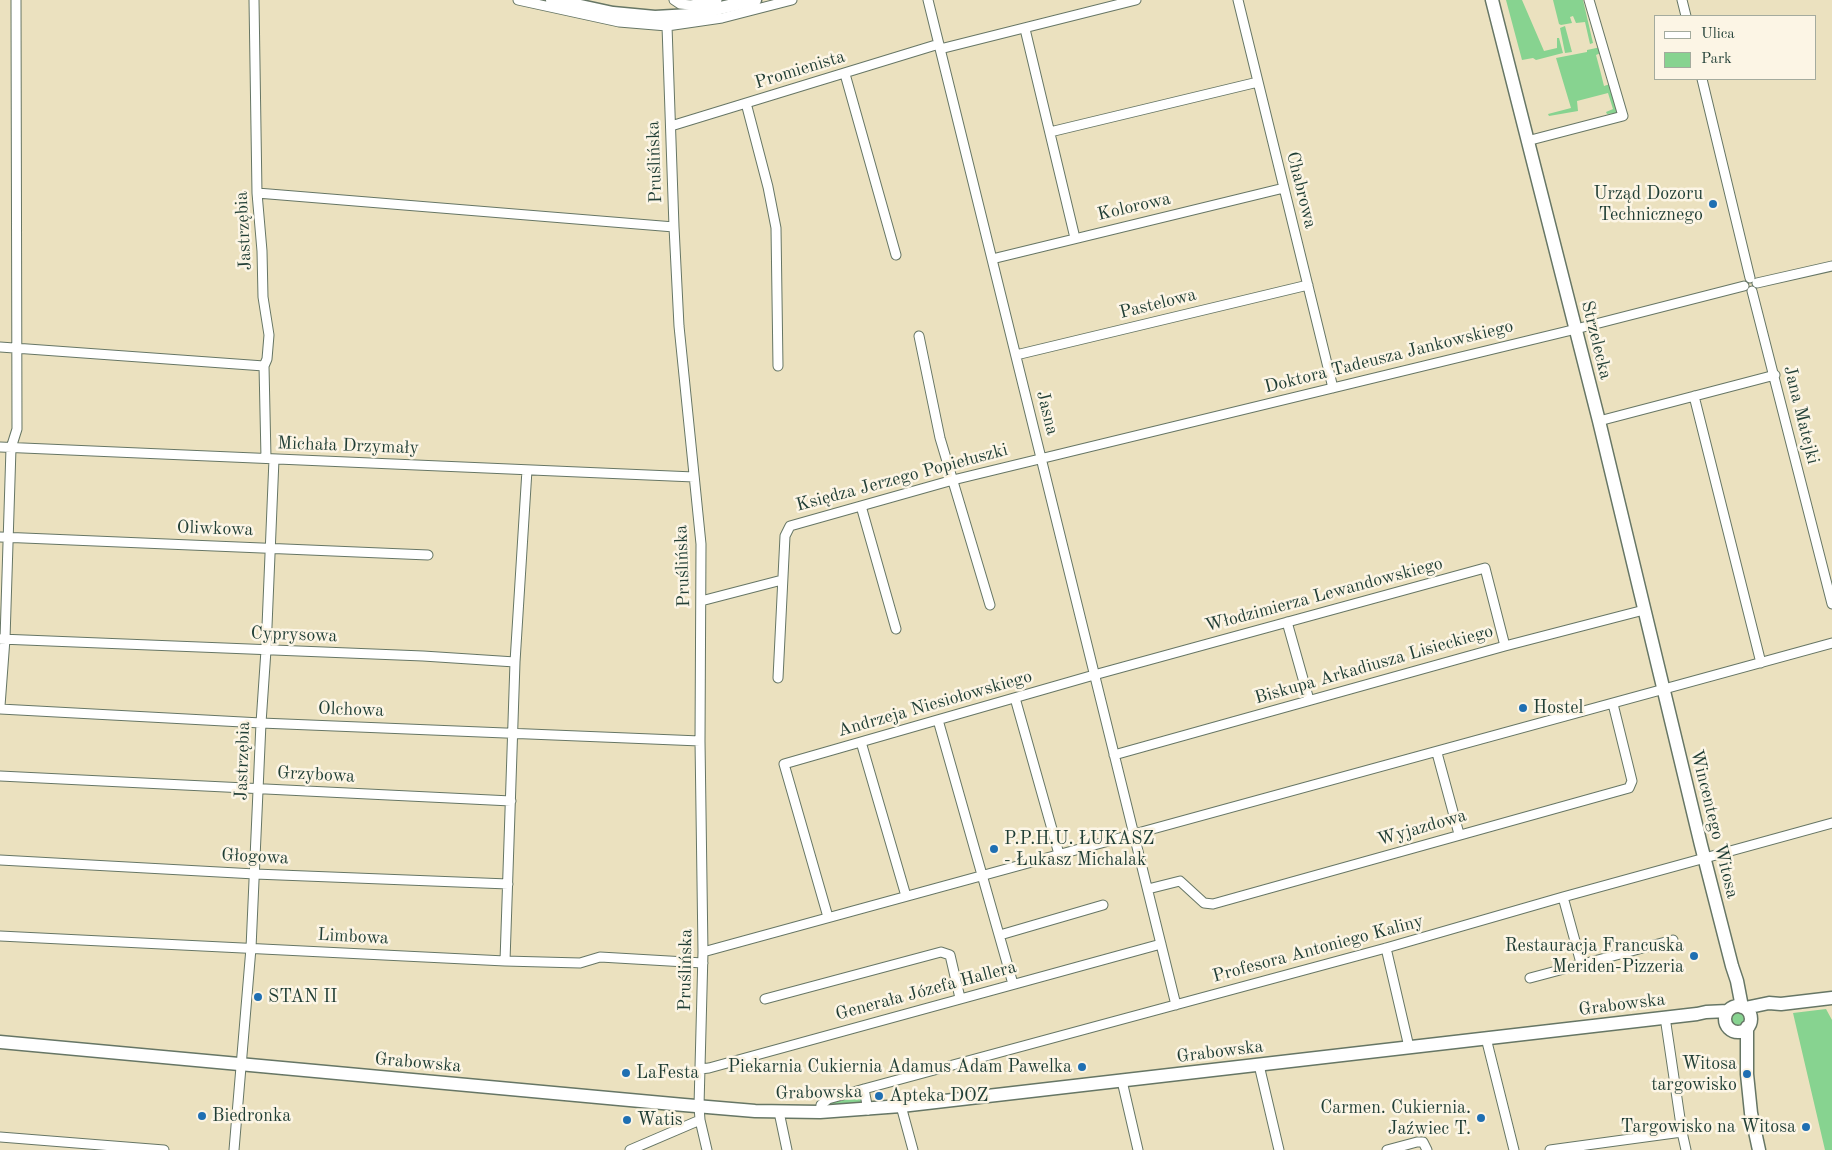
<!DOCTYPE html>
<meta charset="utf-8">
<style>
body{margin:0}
#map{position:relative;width:1832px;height:1150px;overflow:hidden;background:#ebe1bf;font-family:"Old Standard TT",serif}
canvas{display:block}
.legend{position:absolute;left:1654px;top:15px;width:162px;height:65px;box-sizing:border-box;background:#fcf5e5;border:1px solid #a4ab9e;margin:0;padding:6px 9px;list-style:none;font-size:15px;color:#1f3d34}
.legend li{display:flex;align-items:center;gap:10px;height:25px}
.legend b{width:25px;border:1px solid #a4ab9e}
</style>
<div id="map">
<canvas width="1832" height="1150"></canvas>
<ul class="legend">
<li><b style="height:6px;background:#fff"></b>Ulica</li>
<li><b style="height:14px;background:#87d390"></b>Park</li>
</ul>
</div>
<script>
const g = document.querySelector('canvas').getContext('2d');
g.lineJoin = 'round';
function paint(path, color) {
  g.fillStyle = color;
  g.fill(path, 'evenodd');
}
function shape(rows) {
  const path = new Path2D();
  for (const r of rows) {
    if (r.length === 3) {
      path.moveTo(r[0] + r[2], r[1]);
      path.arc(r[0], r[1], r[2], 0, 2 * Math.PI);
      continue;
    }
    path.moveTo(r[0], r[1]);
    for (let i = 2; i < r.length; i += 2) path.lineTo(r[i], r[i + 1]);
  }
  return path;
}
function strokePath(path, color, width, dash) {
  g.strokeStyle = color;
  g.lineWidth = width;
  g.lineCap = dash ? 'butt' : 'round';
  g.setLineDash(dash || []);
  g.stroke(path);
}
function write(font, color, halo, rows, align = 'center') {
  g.font = font + ' "Old Standard TT",serif';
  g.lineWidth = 5;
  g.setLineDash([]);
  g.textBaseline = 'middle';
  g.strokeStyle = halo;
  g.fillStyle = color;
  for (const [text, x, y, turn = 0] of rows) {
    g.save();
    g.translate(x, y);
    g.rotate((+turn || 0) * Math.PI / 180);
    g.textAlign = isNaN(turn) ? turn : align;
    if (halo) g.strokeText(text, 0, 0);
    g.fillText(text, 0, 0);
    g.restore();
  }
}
paint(shape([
 [1506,0,1522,0,1544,51,1557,48,1557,38,1559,38,1563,53,1536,60,1533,58,1522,60],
 [1553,0,1583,0,1593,43,1590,44,1585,22,1576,23,1573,16,1570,17,1572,23,1561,25,1559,24],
 [1565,26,1572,52,1565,53,1560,28],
 [1601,47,1603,52,1596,55,1600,70,1604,86,1610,84,1618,113,1607,114,1606,112,1613,109,1608,93,1577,101,1578,111,1549,116,1548,114,1571,108,1556,58,1587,52,1587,50],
 [1826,1009,1832,1020,1832,1150,1825,1150,1793,1013],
 [1738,1019,8],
 [859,1094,861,1096,863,1103,829,1106,830,1102]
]), '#87d390');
const street = shape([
 [254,0,257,193,262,251,263,297,269,335,267,359,264,366,266,458],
 [518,0,619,22,667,26,722,18,792,0],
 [674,0,680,4,691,5,717,0],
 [928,0,1176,1005],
 [1238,0,1333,388],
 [1682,0,1686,16],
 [667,26,674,227,679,326,701,544,700,741,703,952,699,1106,700,1120,707,1150],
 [1025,29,1075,238],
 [940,49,1136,0],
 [845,74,896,255],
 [1702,79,1750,278],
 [746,103,768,187,776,228,778,366],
 [671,126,939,44],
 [1050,132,1258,82],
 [1527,141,1623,116,1589,0],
 [257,193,674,227],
 [992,259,1284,188],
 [1757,283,1832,266],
 [1752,291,1832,604],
 [919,336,940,438,990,605],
 [0,347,264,366],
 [1016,355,1308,285],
 [1694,396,1761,663],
 [1599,421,1775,375],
 [0,447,694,477],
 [861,506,896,629],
 [0,537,428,555],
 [701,601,782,580],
 [1287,622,1309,700],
 [0,639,423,656,515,662,505,961],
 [515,662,527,470],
 [778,678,785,536,790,526,953,480,1568,331,1744,286],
 [1015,698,1059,854],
 [0,706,5,639,11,448,17,429,16,0],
 [0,709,261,723,700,741],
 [938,720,1013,984],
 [861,742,906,896],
 [1437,753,1459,834],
 [1114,755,1505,646,1644,610],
 [0,776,511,801],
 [0,860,255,874,508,884],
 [1148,889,1180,881,1204,903,1213,904,1629,788,1632,781,1613,704],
 [1563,897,1581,963],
 [828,917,784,764,1094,675,1485,568,1505,646],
 [1000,935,1103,905],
 [0,936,505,961,580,963,600,957,703,963],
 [1386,948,1409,1047],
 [703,952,1832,643],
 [1530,978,1673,940],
 [765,999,941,952,950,955,960,998],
 [1665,1017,1682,1132,1686,1150],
 [1486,1038,1514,1150],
 [1259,1065,1279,1150],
 [700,1069,709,1068,1161,944],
 [1122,1081,1138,1150],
 [864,1089,868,1110],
 [901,1106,913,1150],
 [779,1112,787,1150],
 [820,1112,821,1105,828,1099,864,1089,1386,948,1563,897,1832,823],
 [0,1137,164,1150],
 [234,1150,251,948,261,723,266,650,274,459],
 [630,1150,700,1120],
 [1387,1150,1417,1142,1423,1142,1427,1150],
 [1550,1150,1682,1132]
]);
const secondary = shape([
 [552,0,613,13,655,17,690,15,755,0],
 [1492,0,1599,421,1701,845,1732,966,1737,981,1742,1007],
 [1738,1019,13],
 [1745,1008,1769,1003,1781,1004,1832,998],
 [1747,1027,1747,1074,1751,1113,1759,1150],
 [0,1042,684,1105,755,1111,820,1112,901,1106,1697,1014,1706,1012,1728,1011]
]);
strokePath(street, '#667665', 11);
strokePath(secondary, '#667665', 15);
strokePath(street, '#fff', 9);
strokePath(secondary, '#fff', 12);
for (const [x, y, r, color] of [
 [1713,204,5,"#1f6fb2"],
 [1523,708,5,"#1f6fb2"],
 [994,849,5,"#1f6fb2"],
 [1694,956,5,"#1f6fb2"],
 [258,997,5,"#1f6fb2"],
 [1082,1067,5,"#1f6fb2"],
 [626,1073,5,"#1f6fb2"],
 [1747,1074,5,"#1f6fb2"],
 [879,1096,5,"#1f6fb2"],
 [202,1116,5,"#1f6fb2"],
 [1481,1118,5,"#1f6fb2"],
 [627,1120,5,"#1f6fb2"],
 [1806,1127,5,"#1f6fb2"]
]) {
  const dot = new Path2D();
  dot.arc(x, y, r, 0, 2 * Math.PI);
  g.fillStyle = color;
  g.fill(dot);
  strokePath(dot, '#fcf5e5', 2);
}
write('18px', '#1f3d34', '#fcf5e5', [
 ["Promienista",800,70,-17],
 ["Pruślińska",655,162,-92],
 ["Chabrowa",1301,190,76],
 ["Kolorowa",1134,207,-13],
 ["Jastrzębia",244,231,-93],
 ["Pastelowa",1158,304,-14],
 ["Strzelecka",1596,340,76],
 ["Doktora Tadeusza Jankowskiego",1389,357,-14],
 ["Jasna",1047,413,76],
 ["Jana Matejki",1801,415,76],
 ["Michała Drzymały",348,446,2],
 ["Księdza Jerzego Popiełuszki",902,478,-15],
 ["Oliwkowa",215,529,2],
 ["Pruślińska",683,566,-92],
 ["Włodzimierza Lewandowskiego",1324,595,-15],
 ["Cyprysowa",294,635,2],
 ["Biskupa Arkadiusza Lisieckiego",1374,665,-16],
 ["Andrzeja Niesiołowskiego",935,704,-16],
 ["Olchowa",351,710,2],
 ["Jastrzębia",243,761,-88],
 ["Grzybowa",316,775,3],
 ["Wincentego Witosa",1714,824,76],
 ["Wyjazdowa",1422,828,-16],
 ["Głogowa",255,857,3],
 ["Limbowa",353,937,3],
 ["Profesora Antoniego Kaliny",1318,949,-15],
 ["Pruślińska",686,970,-89],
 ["Generała Józefa Hallera",926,991,-15],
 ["Grabowska",1622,1005,-7],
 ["Grabowska",1220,1052,-7],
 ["Grabowska",418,1063,5],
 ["Grabowska",819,1093,-1]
]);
write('18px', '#1f3d34', '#fcf5e5', [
 ["Urząd Dozoru",1703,194,"right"],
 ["Technicznego",1703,215,"right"],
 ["Hostel",1533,708],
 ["P.P.H.U. ŁUKASZ",1004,839],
 ["- Łukasz Michalak",1004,860],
 ["Restauracja Francuska",1684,946,"right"],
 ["Meriden-Pizzeria",1684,967,"right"],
 ["STAN II",268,997],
 ["Witosa",1737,1064,"right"],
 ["targowisko",1737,1085,"right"],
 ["Piekarnia Cukiernia Adamus Adam Pawelka",1072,1067,"right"],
 ["LaFesta",636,1073],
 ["Apteka DOZ",889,1096],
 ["Carmen. Cukiernia.",1471,1108,"right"],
 ["Jaźwiec T.",1471,1129,"right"],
 ["Biedronka",212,1116],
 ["Watis",637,1120],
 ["Targowisko na Witosa",1796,1127,"right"]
], 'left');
</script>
